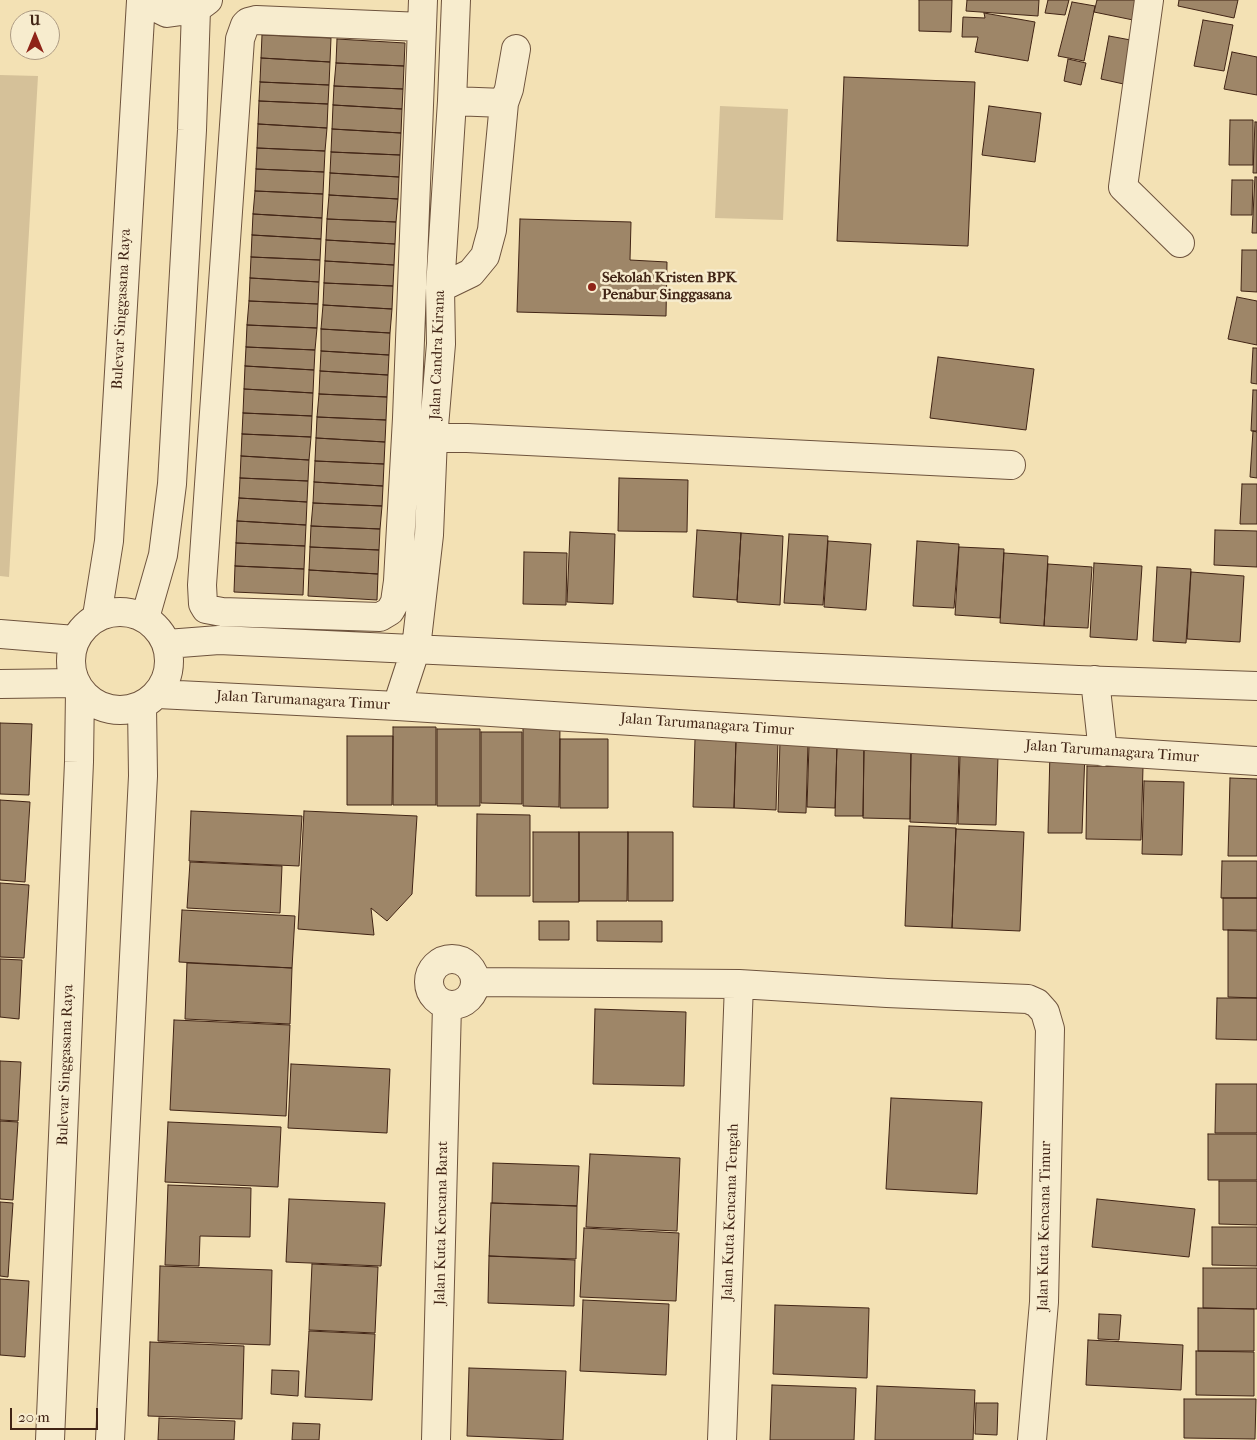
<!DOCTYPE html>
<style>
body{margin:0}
#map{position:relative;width:1257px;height:1440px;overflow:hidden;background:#f3e1b4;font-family:"IM FELL French Canon",serif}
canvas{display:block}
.north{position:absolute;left:10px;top:10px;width:50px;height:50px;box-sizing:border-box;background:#f7ecce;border:1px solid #ae9c84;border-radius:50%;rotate:0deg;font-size:14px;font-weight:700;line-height:20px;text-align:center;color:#412415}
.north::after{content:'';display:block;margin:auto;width:18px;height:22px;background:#8f2418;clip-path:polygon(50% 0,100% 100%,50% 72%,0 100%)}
.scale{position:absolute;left:10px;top:1408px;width:88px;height:22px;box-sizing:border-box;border:2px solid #412415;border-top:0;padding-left:6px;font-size:15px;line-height:18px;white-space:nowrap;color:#412415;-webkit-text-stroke:4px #f7ecce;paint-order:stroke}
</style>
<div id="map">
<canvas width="1257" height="1440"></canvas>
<div class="north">U</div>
<div class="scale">20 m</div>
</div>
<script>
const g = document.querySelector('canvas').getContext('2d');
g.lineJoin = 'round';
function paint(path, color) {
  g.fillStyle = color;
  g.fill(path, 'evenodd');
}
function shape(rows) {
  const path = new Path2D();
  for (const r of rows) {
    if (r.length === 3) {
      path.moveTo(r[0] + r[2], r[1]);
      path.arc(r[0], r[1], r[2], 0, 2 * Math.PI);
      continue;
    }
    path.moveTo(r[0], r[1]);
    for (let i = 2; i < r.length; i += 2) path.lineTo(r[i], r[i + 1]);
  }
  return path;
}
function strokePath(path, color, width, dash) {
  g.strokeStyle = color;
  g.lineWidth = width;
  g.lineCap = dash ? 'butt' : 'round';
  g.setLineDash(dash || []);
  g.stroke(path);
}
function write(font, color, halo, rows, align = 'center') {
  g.font = font + ' "IM FELL French Canon",serif';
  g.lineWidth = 5;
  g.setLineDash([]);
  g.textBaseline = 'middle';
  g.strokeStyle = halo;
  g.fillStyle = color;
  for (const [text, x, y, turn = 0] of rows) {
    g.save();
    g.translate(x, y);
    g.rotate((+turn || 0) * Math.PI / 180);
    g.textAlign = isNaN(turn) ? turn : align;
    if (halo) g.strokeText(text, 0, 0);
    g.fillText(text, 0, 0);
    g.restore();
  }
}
paint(shape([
 [0,75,38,76,9,577,0,576],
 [720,106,788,109,783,220,715,218]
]), '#d5c199');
const building = shape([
 [919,0,952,0,951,32,919,31,919,0],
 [967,0,1039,0,1038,16,966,11,967,0],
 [1048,0,1069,0,1065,15,1045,13,1048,0],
 [1097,0,1143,0,1138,21,1094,12,1097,0],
 [1179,0,1238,0,1234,18,1178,6,1179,0],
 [1072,2,1095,6,1084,61,1058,56,1072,2],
 [984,13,1035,22,1028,61,975,52,978,37,962,37,963,17,985,18,984,13],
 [1203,20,1233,25,1224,71,1194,66,1203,20],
 [262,35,331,38,330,62,261,58,262,35],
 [1109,36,1136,41,1128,85,1101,79,1109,36],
 [337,39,405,43,404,66,336,63,337,39],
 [1232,52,1257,57,1257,95,1224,89,1232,52],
 [261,58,330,62,329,85,260,82,261,58],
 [1068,59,1086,63,1081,85,1064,81,1068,59],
 [336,63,404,66,403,89,334,86,336,63],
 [844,77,975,82,968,246,837,241,844,77],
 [260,82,329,85,328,104,259,101,260,82],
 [334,86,403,89,402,109,333,105,334,86],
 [259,101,328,104,327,128,258,124,259,101],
 [333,105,402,109,401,133,332,129,333,105],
 [989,106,1041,113,1035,162,982,155,989,106],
 [1230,120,1253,120,1253,165,1229,165,1230,120],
 [1255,122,1257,122,1257,173,1253,173,1255,122],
 [258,124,327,128,325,151,257,148,258,124],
 [332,129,401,133,400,155,331,152,332,129],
 [257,148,325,151,324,172,256,169,257,148],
 [331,152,400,155,399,177,330,173,331,152],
 [256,169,324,172,323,194,255,191,256,169],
 [330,173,399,177,398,199,329,195,330,173],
 [1255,177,1257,177,1257,233,1252,233,1255,177],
 [1232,180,1253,180,1252,215,1231,215,1232,180],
 [255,191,323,194,322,218,253,214,255,191],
 [329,195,398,199,396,222,327,219,329,195],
 [253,214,322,218,321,239,252,235,253,214],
 [327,219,396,222,395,244,326,240,327,219],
 [520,219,631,222,630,260,667,262,666,316,517,312,520,219],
 [252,235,321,239,320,260,251,257,252,235],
 [326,240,395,244,394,265,325,261,326,240],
 [1242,250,1257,250,1257,292,1241,291,1242,250],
 [251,257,320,260,319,282,250,278,251,257],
 [325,261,394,265,393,286,324,283,325,261],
 [250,278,319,282,318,304,249,301,250,278],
 [324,283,393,286,392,309,323,305,324,283],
 [1237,297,1257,301,1257,345,1228,339,1237,297],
 [249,301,318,304,317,328,247,325,249,301],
 [323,305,392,309,390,333,321,329,323,305],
 [247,325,317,328,315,350,246,347,247,325],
 [321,329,390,333,389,355,321,351,321,329],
 [246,347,315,350,314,370,245,366,246,347],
 [1253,348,1257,348,1257,384,1251,383,1253,348],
 [321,351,389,355,388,375,320,371,321,351],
 [938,357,1034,369,1026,430,930,418,938,357],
 [245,366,314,370,313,393,244,389,245,366],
 [320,371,388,375,387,397,319,394,320,371],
 [244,389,313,393,312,416,243,413,244,389],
 [1253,390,1257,390,1257,431,1251,431,1253,390],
 [319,394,387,397,386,420,317,417,319,394],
 [243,413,312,416,311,437,242,434,243,413],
 [317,417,386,420,385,442,316,438,317,417],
 [1253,431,1257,432,1257,478,1250,477,1253,431],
 [242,434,311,437,309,460,241,456,242,434],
 [316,438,385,442,384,464,315,461,316,438],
 [241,456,309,460,308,481,240,478,241,456],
 [315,461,384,464,383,486,314,482,315,461],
 [240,478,308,481,307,502,239,498,240,478],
 [619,478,688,480,687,532,618,531,619,478],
 [314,482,383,486,382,506,313,503,314,482],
 [1242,484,1257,484,1257,524,1240,524,1242,484],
 [239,498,307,502,306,525,237,521,239,498],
 [313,503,382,506,380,529,311,526,313,503],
 [237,521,306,525,305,546,236,543,237,521],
 [311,526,380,529,379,550,310,547,311,526],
 [697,530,741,533,737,600,693,597,697,530],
 [1215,530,1257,531,1257,567,1214,565,1215,530],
 [570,532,615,534,613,604,567,602,570,532],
 [741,533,783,536,780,605,737,602,741,533],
 [789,534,828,536,823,605,784,603,789,534],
 [828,541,871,544,866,610,824,607,828,541],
 [917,541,959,544,954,608,913,606,917,541],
 [236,543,305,546,304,569,235,566,236,543],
 [310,547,379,550,378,574,309,570,310,547],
 [959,547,1004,549,1000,618,955,615,959,547],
 [524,552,567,553,566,605,523,604,524,552],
 [1004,553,1048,556,1044,626,1000,623,1004,553],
 [1094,563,1142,566,1137,640,1090,637,1094,563],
 [1048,564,1092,567,1088,628,1044,626,1048,564],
 [235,566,304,569,303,595,234,592,235,566],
 [1157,567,1191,569,1186,643,1153,641,1157,567],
 [309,570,378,574,377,600,308,596,309,570],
 [1191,572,1244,576,1240,642,1187,639,1191,572],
 [0,723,32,724,29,795,0,794,0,723],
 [523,726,560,726,559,807,523,806,523,726],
 [393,727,436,727,436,805,393,805,393,727],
 [437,729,480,729,480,806,437,806,437,729],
 [481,732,522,732,522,804,481,803,481,732],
 [347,736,393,736,392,805,347,805,347,736],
 [560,739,608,739,608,808,560,808,560,739],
 [695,739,736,740,734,808,693,807,695,739],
 [736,739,778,740,776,810,734,808,736,739],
 [780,741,808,742,806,813,778,812,780,741],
 [837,744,864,744,863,816,835,816,837,744],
 [809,745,837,746,835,808,807,807,809,745],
 [864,750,911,751,910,819,863,818,864,750],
 [911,751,959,753,957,824,910,822,911,751],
 [1050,751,1085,752,1082,833,1048,833,1050,751],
 [960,755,998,756,996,825,958,824,960,755],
 [1087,766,1143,767,1141,840,1086,839,1087,766],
 [1230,778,1257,779,1257,856,1228,856,1230,778],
 [1144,781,1184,782,1182,855,1142,854,1144,781],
 [0,800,30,802,25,882,0,880,0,800],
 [191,811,302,816,299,866,189,861,191,811],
 [304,811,417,816,412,894,387,921,371,908,374,935,298,929,304,811],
 [477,814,530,815,530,896,476,896,477,814],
 [909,826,956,828,952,928,905,926,909,826],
 [956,829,1024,832,1020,931,952,928,956,829],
 [533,832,579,832,579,902,533,902,533,832],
 [579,832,628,832,627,901,579,901,579,832],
 [628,832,673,832,673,901,628,901,628,832],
 [1222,861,1257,861,1257,898,1221,898,1222,861],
 [190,862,282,866,280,913,187,908,190,862],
 [0,883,29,885,24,958,0,957,0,883],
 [1223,898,1257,898,1257,930,1223,930,1223,898],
 [182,910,295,916,292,968,179,962,182,910],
 [539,921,569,921,569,940,539,940,539,921],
 [597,921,662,921,662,942,597,941,597,921],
 [1228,930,1257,931,1257,998,1228,997,1228,930],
 [0,959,22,960,19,1019,0,1017,0,959],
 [187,963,292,968,290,1024,185,1019,187,963],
 [1217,998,1257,998,1257,1040,1216,1039,1217,998],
 [595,1009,686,1012,684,1086,593,1084,595,1009],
 [174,1020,290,1025,286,1116,170,1110,174,1020],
 [0,1061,21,1062,18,1121,0,1120,0,1061],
 [291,1064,390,1069,387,1133,288,1128,291,1064],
 [1216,1084,1257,1084,1257,1133,1215,1133,1216,1084],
 [891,1098,982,1102,977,1194,886,1189,891,1098],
 [0,1121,18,1122,13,1200,0,1199,0,1121],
 [168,1122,281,1127,278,1187,165,1182,168,1122],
 [1208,1134,1257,1134,1257,1180,1208,1180,1208,1134],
 [590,1154,680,1158,677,1231,586,1227,590,1154],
 [493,1163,579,1166,577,1206,492,1203,493,1163],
 [1219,1181,1257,1181,1257,1225,1219,1224,1219,1181],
 [168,1185,251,1188,250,1237,200,1236,199,1266,165,1265,168,1185],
 [289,1199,385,1203,381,1266,286,1262,289,1199],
 [1097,1199,1195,1209,1189,1257,1092,1247,1097,1199],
 [0,1202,13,1203,8,1277,0,1276,0,1202],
 [491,1203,577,1206,576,1259,489,1256,491,1203],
 [1212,1227,1257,1227,1257,1266,1212,1265,1212,1227],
 [584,1228,679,1233,676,1301,580,1297,584,1228],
 [489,1256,575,1260,574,1306,488,1303,489,1256],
 [312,1264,378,1267,375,1333,309,1330,312,1264],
 [160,1266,272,1270,270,1345,158,1341,160,1266],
 [1203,1268,1257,1268,1257,1309,1203,1308,1203,1268],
 [0,1279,29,1281,25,1357,0,1355,0,1279],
 [583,1300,669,1304,666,1375,580,1371,583,1300],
 [775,1305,869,1308,867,1378,773,1374,775,1305],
 [1198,1308,1254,1309,1254,1351,1198,1351,1198,1308],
 [1099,1314,1121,1315,1119,1340,1098,1339,1099,1314],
 [309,1331,375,1334,372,1400,305,1397,309,1331],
 [1088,1340,1183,1345,1181,1390,1086,1385,1088,1340],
 [150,1342,244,1346,242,1419,148,1416,150,1342],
 [1196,1351,1254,1352,1254,1396,1196,1395,1196,1351],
 [469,1368,566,1371,563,1440,467,1436,469,1368],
 [272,1370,299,1371,298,1396,271,1394,272,1370],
 [772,1385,856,1388,854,1440,770,1440,772,1385],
 [877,1386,975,1390,973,1440,875,1440,877,1386],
 [1184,1399,1256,1399,1255,1439,1184,1438,1184,1399],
 [976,1403,998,1403,997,1435,975,1434,976,1403],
 [159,1418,235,1421,234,1440,158,1440,159,1418],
 [293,1423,320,1424,319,1440,292,1440,293,1423]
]);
paint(building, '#9e8668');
strokePath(building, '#412415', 1);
const minor = shape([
 [141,0,167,13,196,9,208,0],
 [1149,0,1123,187,1180,243],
 [256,20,422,27,407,418,398,581,395,602,390,611,380,617,222,612,206,609,203,604,202,585,240,39,245,25,248,22,256,20],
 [422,27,423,0],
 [504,103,509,89,516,49],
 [440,288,471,273,485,256,492,230,504,103,452,101],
 [433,438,467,438,1011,465],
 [120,661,49],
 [97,616,109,541,141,1],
 [145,618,163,555,172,484,192,130,196,9],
 [0,634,75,640],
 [167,644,219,640,1078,680,1257,686],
 [1095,680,1103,752],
 [0,684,75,683],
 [158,694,397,706,1257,761],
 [397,706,416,648,429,535,433,438,441,344,440,288,452,101,456,0],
 [452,982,23],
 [476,982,739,984,887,993,1028,999,1037,1003,1045,1012,1050,1029,1044,1302,1032,1440],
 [50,1440,79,762,80,691],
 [110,1440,143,776,142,706],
 [436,1440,447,1005],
 [722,1440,739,984]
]);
strokePath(minor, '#6e533d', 30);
strokePath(minor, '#f7ecce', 28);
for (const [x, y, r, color] of [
 [592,287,5,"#8f2418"]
]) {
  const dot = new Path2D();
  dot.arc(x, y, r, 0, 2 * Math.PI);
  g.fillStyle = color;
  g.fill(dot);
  strokePath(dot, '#f7ecce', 2);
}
write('bold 15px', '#412415', '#f7ecce', [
 ["Sekolah Kristen BPK",602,278],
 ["Penabur Singgasana",602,295]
], 'left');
write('15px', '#412415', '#f7ecce', [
 ["Bulevar Singgasana Raya",122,309,-87],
 ["Jalan Candra Kirana",438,355,-88],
 ["Jalan Tarumanagara Timur",303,701,3],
 ["Jalan Tarumanagara Timur",707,725,4],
 ["Jalan Tarumanagara Timur",1112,752,4],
 ["Bulevar Singgasana Raya",66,1065,-88],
 ["Jalan Kuta Kencana Tengah",731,1212,-88],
 ["Jalan Kuta Kencana Barat",442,1223,-89],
 ["Jalan Kuta Kencana Timur",1045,1226,-89]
]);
</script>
